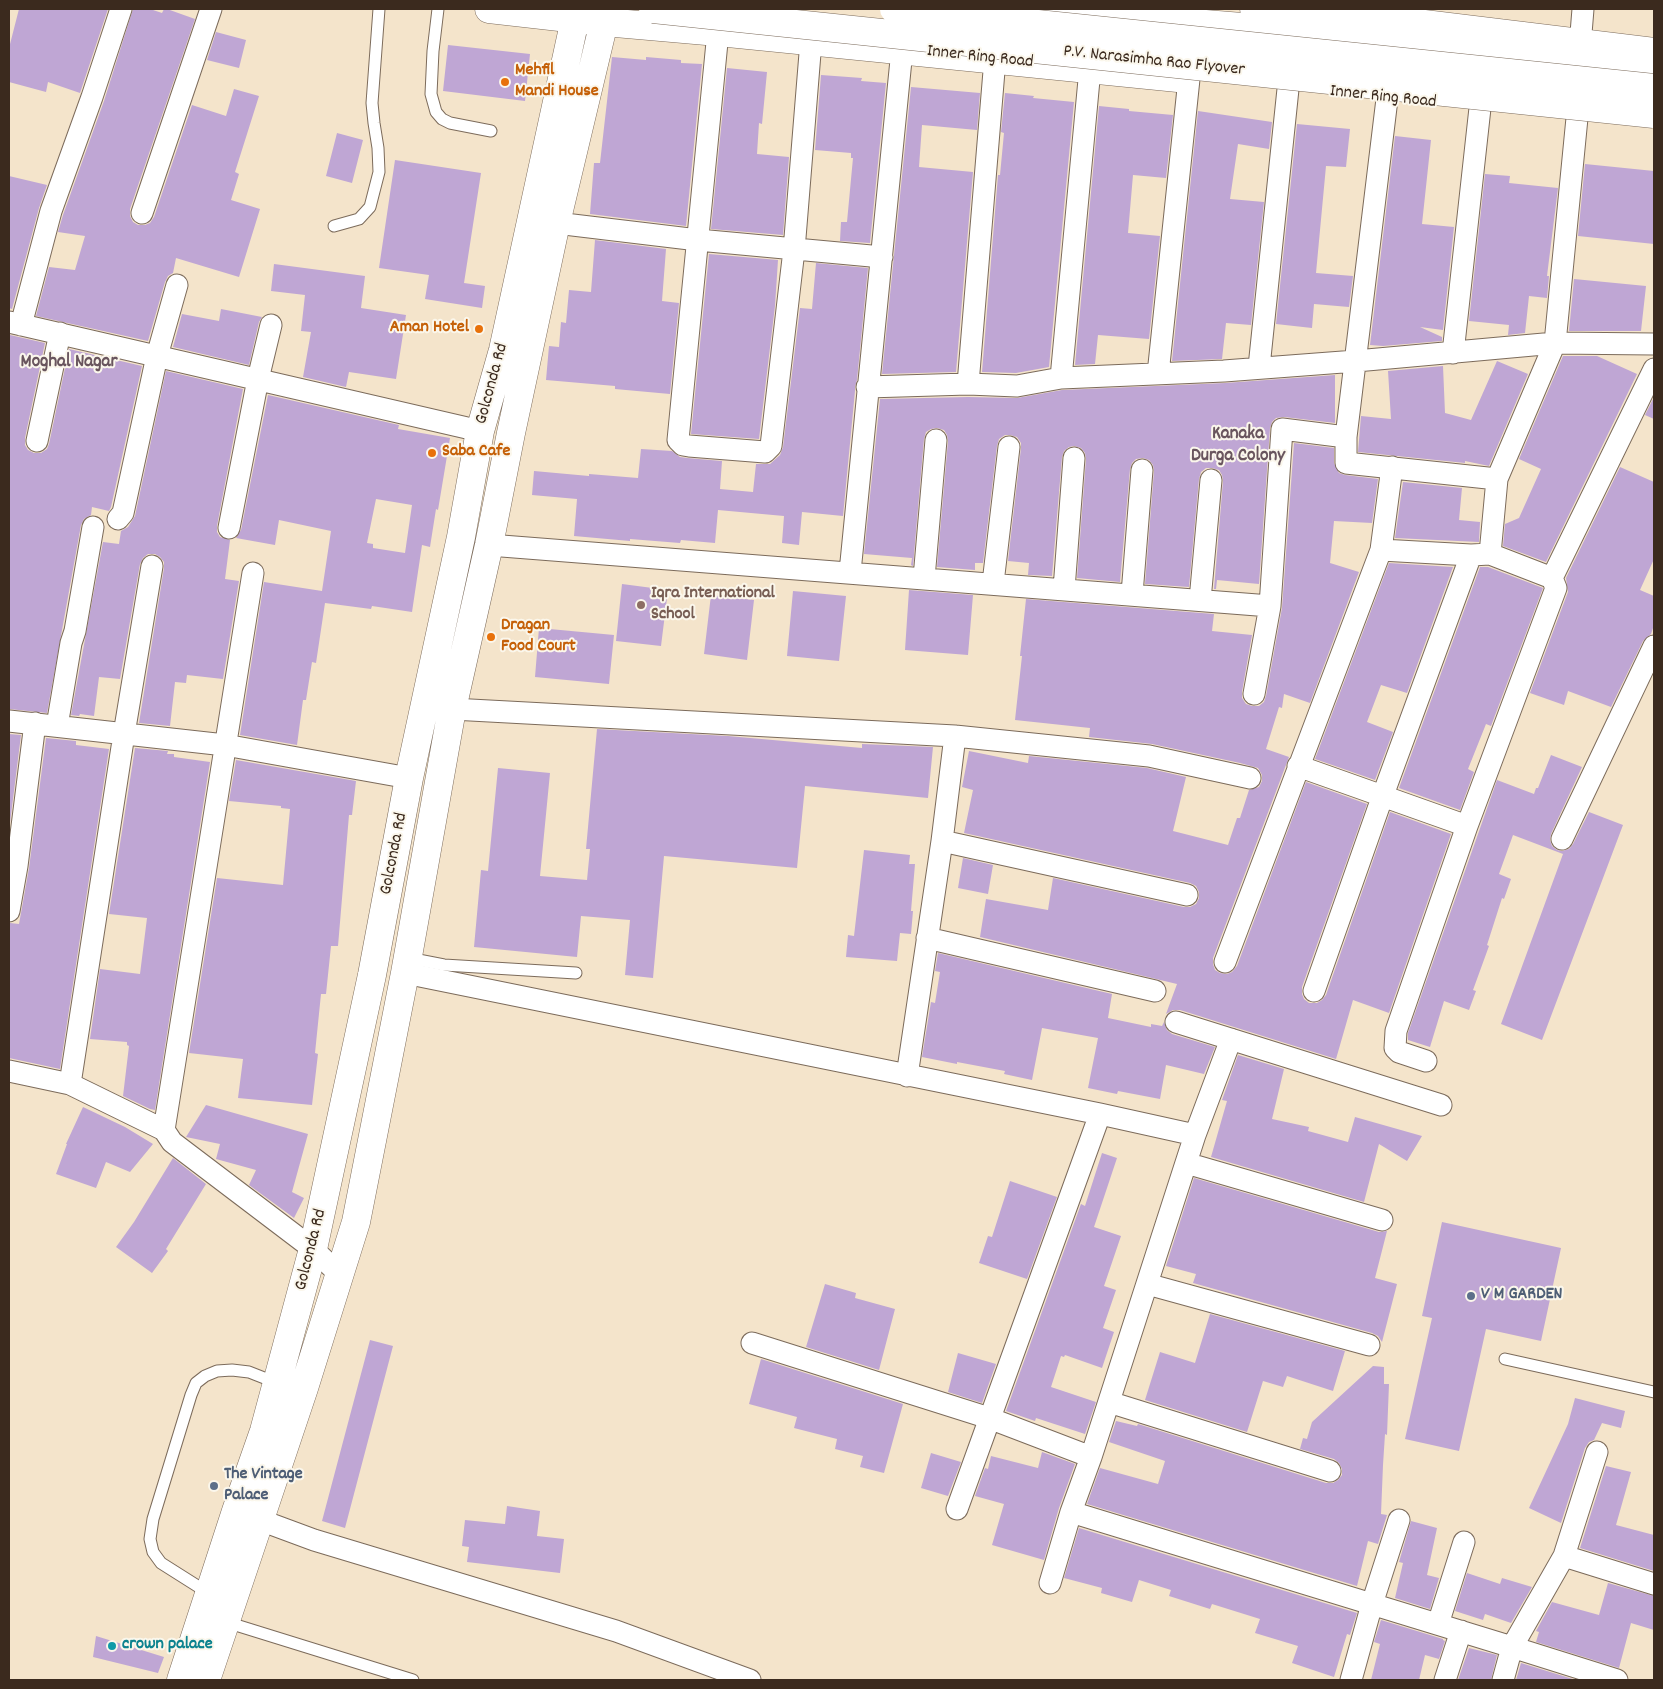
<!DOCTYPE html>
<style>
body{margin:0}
#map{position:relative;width:1663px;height:1689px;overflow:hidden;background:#f4e4cb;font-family:Dekko,sans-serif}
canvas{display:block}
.frame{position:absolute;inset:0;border:10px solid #3b2a1e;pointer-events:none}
</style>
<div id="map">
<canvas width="1663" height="1689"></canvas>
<div class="frame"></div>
</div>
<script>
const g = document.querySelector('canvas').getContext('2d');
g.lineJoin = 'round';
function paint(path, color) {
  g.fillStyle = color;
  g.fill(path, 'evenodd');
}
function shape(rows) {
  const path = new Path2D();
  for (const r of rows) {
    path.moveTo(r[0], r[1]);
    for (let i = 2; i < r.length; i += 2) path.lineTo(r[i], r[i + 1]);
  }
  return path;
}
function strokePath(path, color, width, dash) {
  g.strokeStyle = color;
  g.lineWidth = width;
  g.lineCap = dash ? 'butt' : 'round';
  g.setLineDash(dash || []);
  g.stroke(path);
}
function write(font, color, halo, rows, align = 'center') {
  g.font = font + ' Dekko,sans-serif';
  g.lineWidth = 4;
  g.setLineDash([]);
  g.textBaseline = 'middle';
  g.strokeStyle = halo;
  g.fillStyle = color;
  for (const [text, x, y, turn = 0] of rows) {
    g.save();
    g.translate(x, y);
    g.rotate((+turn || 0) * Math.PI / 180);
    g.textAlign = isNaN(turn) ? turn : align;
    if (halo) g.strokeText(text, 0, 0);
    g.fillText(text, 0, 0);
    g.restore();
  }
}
paint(shape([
 [19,9,108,9,80,93,48,82,46,92,9,82,9,48],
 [133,9,150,9,162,13,164,9,167,9,195,19,130,209,130,216,133,222,138,225,145,225,150,223,154,217,192,105,226,116,234,89,259,96,235,172,239,174,231,200,260,209,239,277,176,258,173,273,168,276,165,282,148,341,36,316,49,267,75,270,85,236,58,232,63,215,104,101],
 [216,32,246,40,239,68,207,60],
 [448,45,530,54,525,101,443,91],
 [612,57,646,60,646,57,681,60,681,63,702,64,686,226,590,214,594,163,600,163],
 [727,68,767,72,762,124,759,123,757,154,789,157,783,235,711,229],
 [821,75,862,78,861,81,886,83,870,243,840,241,841,222,847,222,853,158,851,158,851,153,815,150],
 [911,87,980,93,977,130,922,125,919,167,973,172,956,372,882,374],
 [1005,93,1034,96,1033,98,1074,102,1049,367,1016,373,982,372,998,175,1000,175,1004,133,1001,132],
 [1099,106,1129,109,1129,111,1173,115,1166,178,1133,175,1128,233,1160,236,1149,339,1098,335,1095,364,1075,365],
 [1198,111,1272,122,1269,149,1238,144,1230,199,1264,202,1251,325,1226,323,1222,359,1172,361],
 [1297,124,1350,129,1346,167,1326,166,1316,273,1353,276,1349,307,1314,304,1312,328,1276,324],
 [337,133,363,140,352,183,326,176],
 [1395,136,1431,140,1422,224,1454,227,1443,330,1420,327,1442,337,1442,341,1383,346,1370,345],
 [395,160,481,173,464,283,485,286,482,308,425,299,429,275,379,268],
 [1585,164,1654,171,1654,244,1578,236],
 [1485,174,1510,176,1509,183,1558,188,1547,276,1549,276,1547,298,1529,296,1525,333,1508,335,1509,325,1469,321],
 [9,176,47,185,39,208,12,309,9,308],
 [595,240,666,249,662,301,679,303,670,394,615,389,615,386,546,380,549,346,559,347,561,322,566,323,569,290,591,292],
 [709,254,778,260,775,306,759,439,691,434],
 [816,263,868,268,857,380,855,387,855,391,843,516,802,512,799,545,782,543,784,516,718,510,715,543,681,540,680,543,630,539,630,541,574,536,577,499,532,495,534,471,589,476,589,474,638,478,641,449,672,451,680,457,687,458,722,461,720,489,753,492,756,464,770,464,780,455,783,447,800,308,812,309],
 [274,264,365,276,361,308,406,315,396,379,349,372,346,387,303,377,311,332,301,331,305,295,271,291],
 [1574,279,1646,286,1641,331,1569,331],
 [221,309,262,317,259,322,249,365,173,347,182,314,219,321],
 [10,335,45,343,25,438,25,445,28,450,34,453,41,453,47,449,49,444,69,349,142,366,111,507,109,511,92,507,91,515,84,519,81,525,47,713,9,709],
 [1563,356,1597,356,1637,374,1546,562,1503,546,1505,524,1519,518,1541,469,1519,459],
 [1497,361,1528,374,1489,466,1465,461,1465,463,1358,452,1361,416,1391,419,1388,371,1443,366,1445,413,1471,420],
 [166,371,243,389,217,526,217,532,220,537,230,540,225,579,239,581,223,679,187,675,186,683,175,682,170,726,139,723,164,568,164,562,160,557,155,554,148,554,143,558,140,564,120,679,99,677,94,716,80,714,79,716,71,715,103,542,119,544,121,531,128,527,135,516],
 [1335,375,1335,423,1284,417,1276,418,1272,422,1270,428,1259,584,1217,580,1216,589,1214,589,1223,481,1222,475,1219,470,1212,468,1206,468,1201,472,1199,479,1189,587,1145,584,1154,471,1153,465,1149,460,1143,458,1136,459,1132,463,1130,469,1120,582,1077,578,1086,459,1085,453,1081,448,1074,446,1069,447,1064,451,1062,457,1052,576,1028,575,1029,563,1008,561,1021,448,1021,443,1017,437,1010,435,1005,435,999,439,997,446,983,563,975,563,975,570,937,567,948,441,947,435,944,430,937,428,931,429,926,432,924,439,913,566,911,565,912,558,864,554,880,399,968,397,1017,398,1062,390,1225,383],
 [268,395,399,425,398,429,450,438,438,510,436,509,430,547,422,545,412,612,372,606,371,609,325,603,316,663,312,662,306,700,303,700,297,745,240,735,264,582,322,591,331,531,279,520,275,545,236,538,241,530],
 [376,499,412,505,405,553,373,548,373,544,367,543],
 [1654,397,1654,419,1645,415],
 [1294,443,1334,448,1334,463,1339,473,1345,475,1378,479,1372,523,1334,521,1330,563,1359,572,1310,703,1284,694,1282,708,1279,707,1266,749,1289,757,1213,958,1213,964,1215,970,1220,973,1227,974,1232,972,1237,966,1306,782,1367,804,1302,987,1302,994,1304,999,1309,1003,1317,1003,1322,1000,1326,995,1390,812,1451,834,1389,1013,1353,1000,1336,1059,1180,1010,1173,1010,1166,1014,1177,984,980,937,986,899,1048,910,1053,878,1184,907,1190,907,1196,904,1199,898,1199,892,1196,886,1190,883,964,833,973,790,962,787,969,751,1028,763,1029,756,1147,768,1186,777,1173,831,1228,845,1237,818,1240,818,1249,790,1259,787,1262,781,1262,775,1258,768,1240,763,1152,744,1089,737,1090,728,1015,720,1022,656,1020,656,1026,599,1214,614,1212,631,1252,635,1242,692,1242,698,1246,704,1252,706,1259,706,1264,702,1266,696,1282,608],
 [1620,467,1654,482,1654,559,1640,590,1654,596,1654,625,1651,634,1643,641,1611,707,1568,691,1564,705,1530,693,1568,592,1566,578],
 [1403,482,1462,488,1459,520,1480,522,1479,542,1395,538],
 [1389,563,1453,567,1407,693,1381,685,1367,722,1393,732,1375,780,1315,759],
 [1480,567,1488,567,1543,588,1491,726,1486,724,1468,769,1474,772,1460,810,1399,788],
 [622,584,668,590,661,646,616,641],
 [909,590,973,595,968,655,905,650],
 [793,591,846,596,839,661,787,656],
 [711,595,754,600,747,660,704,654],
 [539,628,614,635,609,684,535,677],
 [597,729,728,736,862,748,862,744,933,747,928,798,805,786,797,868,664,856,653,978,625,975,630,920,581,916,577,957,474,947,481,870,488,871,498,768,550,773,540,876,587,880,590,849,586,849],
 [9,734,21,735,9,831],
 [46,738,76,741,76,745,109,749,60,1069,9,1058,9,936,10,923,19,924,21,913,29,868],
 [135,748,168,751,167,754,174,754,174,757,210,762,155,1110,150,1109,123,1096,129,1046,127,1045,127,1042,90,1039,100,969,140,974,147,918,109,914],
 [1551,755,1582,767,1551,834,1550,840,1552,846,1557,850,1562,851,1569,849,1573,844,1589,812,1623,825,1542,1040,1501,1024,1563,854,1513,835,1499,874,1511,879,1504,899,1502,898,1487,945,1489,946,1473,990,1476,991,1469,1010,1444,1001,1430,1047,1408,1040,1408,1033,1497,780,1534,794,1536,788,1538,788],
 [236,760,356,781,352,815,349,815,338,946,331,946,326,994,321,994,315,1053,318,1054,312,1105,238,1098,243,1059,189,1053,217,878,283,885,290,809,281,808,281,806,229,801],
 [864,850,910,855,909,864,915,864,911,911,913,911,911,934,900,933,897,961,846,957,848,935,854,936],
 [963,858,993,865,988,894,958,888],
 [938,953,1112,994,1108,1018,1151,1027,1151,1024,1162,1026,1164,1022,1167,1030,1172,1034,1215,1047,1204,1074,1166,1065,1160,1099,1118,1091,1117,1094,1088,1088,1098,1038,1042,1028,1032,1080,1004,1074,1005,1071,957,1062,957,1064,922,1057,931,1002,935,1003,940,972,935,971],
 [1238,1055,1284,1069,1272,1119,1309,1127,1308,1131,1348,1142,1355,1117,1422,1136,1407,1161,1379,1144,1364,1202,1211,1157,1227,1101,1222,1100],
 [206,1105,308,1134,292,1192,304,1198,294,1218,249,1185,256,1170,216,1159,220,1144,186,1137],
 [83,1107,125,1127,153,1144,130,1172,106,1162,96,1188,56,1174,67,1144,66,1144],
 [1102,1153,1117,1158,1094,1227,1121,1236,1104,1286,1116,1290,1103,1328,1114,1332,1102,1368,1065,1355,1064,1357,1061,1356,1051,1387,1096,1402,1085,1434,1036,1418,1035,1421,1006,1411,1081,1204,1085,1206],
 [173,1158,206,1184,166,1249,168,1251,152,1273,116,1247,134,1222],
 [1194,1178,1379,1232,1387,1231,1375,1278,1397,1284,1382,1342,1378,1336,1372,1333,1193,1283,1196,1274,1166,1266],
 [1010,1181,1057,1197,1027,1279,979,1263,988,1236,992,1237],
 [1442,1222,1561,1248,1541,1341,1486,1329,1459,1451,1405,1439,1432,1318,1422,1316],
 [825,1284,856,1293,855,1298,895,1309,879,1370,806,1347],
 [1210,1314,1345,1351,1333,1391,1287,1376,1283,1387,1263,1381,1247,1432,1145,1400,1160,1352,1195,1363],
 [370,1340,393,1346,345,1528,322,1521],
 [958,1353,996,1364,982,1403,948,1392],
 [761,1359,903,1404,884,1473,860,1467,863,1456,835,1449,837,1439,794,1428,797,1417,749,1404],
 [1373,1366,1384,1367,1384,1384,1389,1384,1387,1435,1385,1434,1383,1465,1381,1514,1387,1515,1378,1544,1368,1541,1357,1586,1087,1504,1100,1468,1158,1484,1165,1461,1109,1442,1116,1421,1137,1426,1138,1424,1326,1483,1333,1483,1338,1480,1342,1475,1342,1469,1339,1463,1334,1459,1300,1449,1303,1438,1307,1439,1312,1422],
 [1575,1398,1625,1411,1621,1428,1602,1423,1594,1440,1589,1442,1585,1448,1561,1523,1529,1508,1568,1424],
 [1042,1452,1075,1464,1059,1508,1044,1560,992,1545,1004,1504,975,1496,985,1468,988,1469,991,1456,1038,1468],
 [931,1453,961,1462,948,1496,921,1488],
 [1606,1466,1631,1472,1616,1525,1654,1535,1654,1571,1580,1548],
 [507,1506,540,1511,537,1536,564,1539,560,1573,467,1562,469,1547,462,1546,465,1520,505,1524],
 [1411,1521,1437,1528,1427,1575,1439,1578,1430,1609,1395,1598,1403,1563,1399,1562],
 [1079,1528,1357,1613,1350,1635,1347,1634,1334,1677,1292,1663,1298,1646,1255,1633,1260,1619,1212,1604,1210,1609,1169,1596,1171,1590,1139,1580,1132,1602,1101,1593,1102,1588,1064,1578],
 [1467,1573,1500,1584,1502,1578,1532,1587,1511,1623,1485,1614,1483,1620,1455,1611],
 [1608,1583,1654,1596,1654,1630,1631,1623,1619,1668,1536,1642,1539,1632,1536,1631,1552,1602,1599,1615],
 [1381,1620,1443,1639,1443,1640,1445,1641,1439,1659,1425,1655,1419,1680,1371,1680,1380,1644,1374,1642],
 [96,1636,164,1657,158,1673,93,1657],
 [1469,1648,1497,1655,1491,1680,1458,1680],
 [1521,1663,1576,1680,1516,1680]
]), '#bfa6d4');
const lane = shape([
 [438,9,433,51,431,94,436,112,442,119,450,123,491,131],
 [334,226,359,219,370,207,379,172,378,148,374,123,372,103,379,9],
 [408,958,444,965,576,973],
 [1505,1359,1654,1392],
 [210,1594,161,1563,153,1552,150,1539,153,1519,191,1395,196,1383,205,1376,217,1371,232,1370,249,1372,277,1383],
 [226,1622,413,1680]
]);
const street = shape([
 [718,32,678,440,683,445,689,446,765,452,771,446,794,250,811,41],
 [1579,58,1583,9],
 [1387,99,1346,437,1346,463,1497,479],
 [142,213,211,9],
 [556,223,698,240,882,257],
 [9,322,480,431],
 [21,325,51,211,92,97,121,9],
 [1453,353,1480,108],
 [1259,367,1288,89],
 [1158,374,1189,79],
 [1061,378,1090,69],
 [968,384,995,59],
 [867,387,968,384,1017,386,1061,378,1224,371,1356,361,1555,343,1654,344],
 [37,441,60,333],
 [118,519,123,513,157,356,177,285],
 [229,528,258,379,271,325],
 [489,545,1270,606],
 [1381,550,1471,555,1490,554,1552,578],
 [1490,554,1497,479,1555,343,1577,118],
 [850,572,902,50],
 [924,578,936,440],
 [993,583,1009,447],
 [1064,589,1074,458],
 [1132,594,1142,470],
 [1200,600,1211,480],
 [1254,694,1270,606,1282,429,1346,437],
 [452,709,955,736,1149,756,1250,778],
 [9,721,225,745,409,778],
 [57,726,71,643,75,631,93,527],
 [1298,766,1467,826],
 [1562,839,1654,646],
 [942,841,1187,895],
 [9,911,17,866,35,723],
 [927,938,1155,991],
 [1225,962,1381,550,1392,467],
 [405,973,1100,1114,1195,1135],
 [1314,991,1383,795,1471,555],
 [1176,1022,1441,1105],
 [1426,1061,1399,1052,1395,1048,1396,1031,1467,826,1556,588,1552,578,1654,369],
 [9,1071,70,1084,164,1130,172,1142,313,1249,339,1274],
 [907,1076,942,841,955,736],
 [70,1084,124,734,152,566],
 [164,1130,253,573],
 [1186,1163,1382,1220],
 [1147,1284,1369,1345],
 [752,1343,989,1418,1091,1457],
 [1109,1402,1330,1471],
 [957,1509,1100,1114],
 [1071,1512,1512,1647,1617,1680],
 [260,1520,314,1540,616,1631,750,1680],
 [1564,1556,1654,1584],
 [1050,1583,1071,1512,1091,1457,1195,1135,1231,1039],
 [1438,1624,1464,1542],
 [1351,1680,1372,1604,1399,1520],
 [1445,1680,1461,1631],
 [1503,1680,1512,1647,1564,1556,1597,1452]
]);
const secondary = shape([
 [1254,9,1371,24,1424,24,1654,52],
 [181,1680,236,1511,264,1431,313,1249,372,975,409,778,461,537,480,431,503,350,575,19],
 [206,1680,304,1388,356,1222,405,973,452,709,489,545,511,433,556,223,604,22]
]);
const primary = shape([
 [489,9,604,22,718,32,1178,78],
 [1024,9,1278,30,1654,71]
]);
strokePath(lane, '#7c6b5b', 13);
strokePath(street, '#7c6b5b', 23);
strokePath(secondary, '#7c6b5b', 29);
strokePath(primary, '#7c6b5b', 29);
strokePath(lane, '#fff', 11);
strokePath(street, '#fff', 21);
strokePath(secondary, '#fff', 28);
strokePath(primary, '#fff', 28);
const highwayBridge = shape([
 [653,9,1654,114],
 [894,9,1654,88]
]);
strokePath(highwayBridge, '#7c6b5b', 29, []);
strokePath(highwayBridge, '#fff', 28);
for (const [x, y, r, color] of [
 [505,82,5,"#e8710a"],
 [479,329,5,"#e8710a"],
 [432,453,5,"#e8710a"],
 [641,605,5,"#8d6e63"],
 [491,637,5,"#e8710a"],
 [1471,1296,5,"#5c6f8a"],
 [214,1486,5,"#5c6f8a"],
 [112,1646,5,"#0f9aa8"]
]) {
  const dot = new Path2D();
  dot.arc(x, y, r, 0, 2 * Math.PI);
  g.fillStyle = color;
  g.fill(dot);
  strokePath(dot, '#fbf7ec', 2);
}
write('18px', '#3b2a1e', '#fbf7ec', [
 ["Inner Ring Road",980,58,6],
 ["P.V. Narasimha Rao Flyover",1154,62,6],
 ["Inner Ring Road",1383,98,6],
 ["Golconda Rd",493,384,-75],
 ["Golconda Rd",395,854,-79],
 ["Golconda Rd",312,1250,-76]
]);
write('bold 18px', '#c56008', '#fbf7ec', [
 ["Mehfil",515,72],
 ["Mandi House",515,93],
 ["Aman Hotel",469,329,"right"],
 ["Saba Cafe",442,453],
 ["Dragan",501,627],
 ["Food Court",501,648]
], 'left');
write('bold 18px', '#785e54', '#fbf7ec', [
 ["Iqra International",651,595],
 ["School",651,616]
], 'left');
write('bold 18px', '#4e5e75', '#fbf7ec', [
 ["V M GARDEN",1481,1296],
 ["The Vintage",224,1476],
 ["Palace",224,1497]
], 'left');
write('bold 18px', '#0d838f', '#fbf7ec', [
 ["crown palace",122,1646]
], 'left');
write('bold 19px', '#69555e', '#fbf7ec', [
 ["Moghal Nagar",69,363],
 ["Kanaka",1238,435],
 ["Durga Colony",1238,457]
]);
</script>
